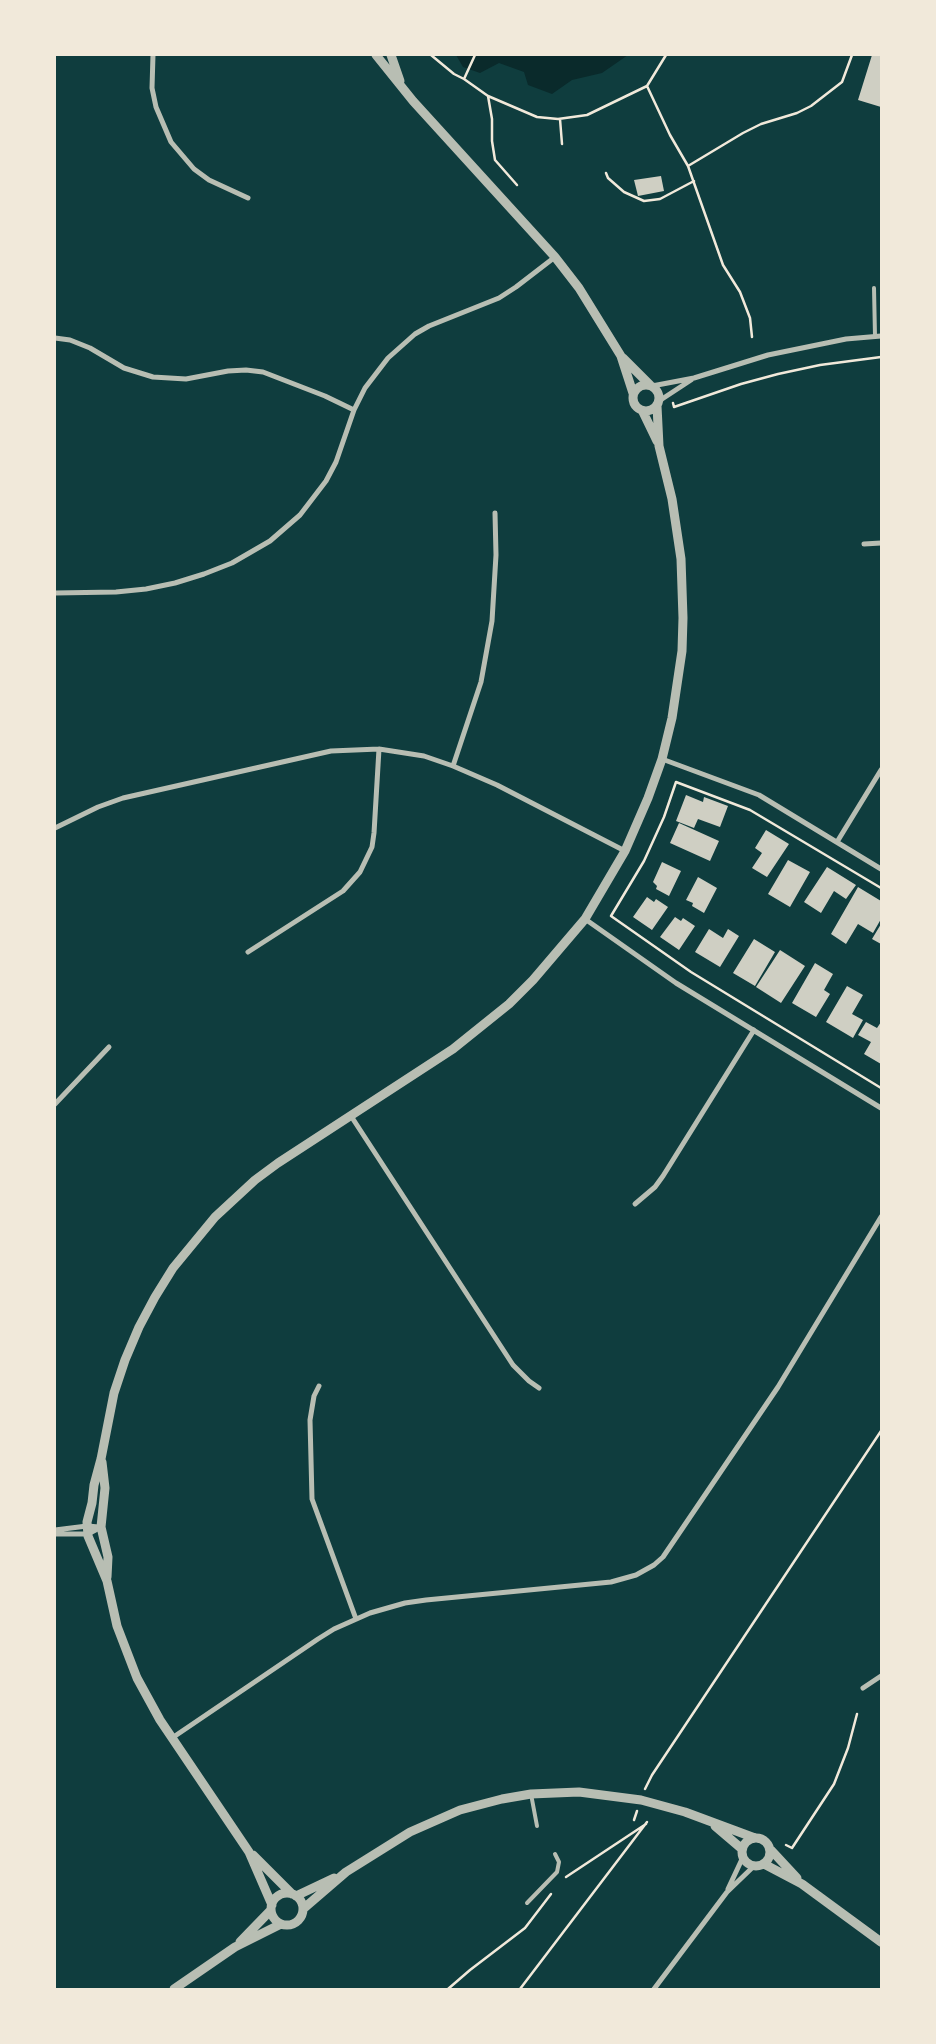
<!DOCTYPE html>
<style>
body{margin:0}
#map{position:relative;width:936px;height:2044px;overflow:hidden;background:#0f3d3e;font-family:"Golos Text",sans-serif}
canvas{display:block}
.frame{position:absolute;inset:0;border:56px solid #f1e9da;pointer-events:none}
</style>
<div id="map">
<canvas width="936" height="2044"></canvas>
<div class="frame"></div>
</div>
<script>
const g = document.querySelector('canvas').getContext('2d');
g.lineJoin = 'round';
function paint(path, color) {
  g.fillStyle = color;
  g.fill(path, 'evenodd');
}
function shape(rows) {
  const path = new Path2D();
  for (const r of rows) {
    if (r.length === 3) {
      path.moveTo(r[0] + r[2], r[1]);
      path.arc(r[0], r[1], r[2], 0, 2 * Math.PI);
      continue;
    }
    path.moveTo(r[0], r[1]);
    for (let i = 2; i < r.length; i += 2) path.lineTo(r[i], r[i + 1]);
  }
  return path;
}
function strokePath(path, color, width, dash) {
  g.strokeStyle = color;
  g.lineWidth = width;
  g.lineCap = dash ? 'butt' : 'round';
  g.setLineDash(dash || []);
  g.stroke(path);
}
paint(shape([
 [456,55,628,55,602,73,572,80,552,94,528,85,524,72,499,63,480,73,463,67]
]), '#0a2a2b');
paint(shape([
 [872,55,881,55,881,107,858,100],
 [661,176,664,191,638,196,634,180],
 [686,795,703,802,704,797,728,806,720,827,698,819,694,828,676,821],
 [679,823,719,841,710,861,670,843],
 [766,830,789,844,767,877,752,868,762,853,755,848],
 [788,860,810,872,790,907,768,894],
 [662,862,681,871,669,896,656,889,657,886,653,882],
 [827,867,856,885,846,899,834,891,821,913,804,902],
 [698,877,717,888,704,913,692,906,693,903,686,900],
 [858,887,881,901,881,919,873,933,858,924,846,944,831,934],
 [647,897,654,902,656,899,668,907,652,930,633,917],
 [675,917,681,921,683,918,695,926,679,950,660,937],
 [881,924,881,944,872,939],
 [709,929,723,938,728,929,739,936,720,967,695,952],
 [754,939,775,952,755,986,733,973],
 [780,950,805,966,781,1003,756,987],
 [815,963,833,974,824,990,830,994,816,1017,792,1003],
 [847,986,863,995,852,1014,863,1020,853,1038,826,1022],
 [866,1022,877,1028,881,1022,881,1064,864,1054,871,1042,858,1035]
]), '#cfcfc3');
strokePath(shape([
 [431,55,454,74,464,79,475,55],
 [666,55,647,86,670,135,688,166,723,265,740,292,750,318,752,337],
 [464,79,488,96,492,119,492,141,495,160,517,185],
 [488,96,537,117,558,119,587,115,647,86],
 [560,119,562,144],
 [688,166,743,133,761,124,797,113,811,106,842,82,852,55],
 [606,173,608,178,624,192,644,201,660,199,694,181],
 [673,403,674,407,741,384,778,374,820,365,881,357],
 [881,888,750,810,676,782,664,817,644,861,611,916,691,972,881,1088],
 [645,1789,652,1775,881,1431],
 [634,1820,637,1811],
 [786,1845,792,1848,834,1784,848,1748,857,1714],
 [566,1877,646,1824],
 [448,1989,470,1970,525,1928,551,1894],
 [520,1989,647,1822]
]), '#f1e9da', 2.5);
strokePath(shape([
 [874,288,875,336],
 [531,1794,537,1826],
 [527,1903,557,1872,559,1862,555,1854]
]), '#b8beb3', 4);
strokePath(shape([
 [153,55,152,88,156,107,171,142,194,169,209,180,248,198],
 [55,338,70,340,90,348,124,368,153,377,186,379,228,371,246,370,263,372,325,396,354,410],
 [652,386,694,378,768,355,846,339,881,336],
 [659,401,691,380],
 [864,544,881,543],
 [55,593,116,592,146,589,175,583,204,574,232,563,270,541,300,515,326,481,336,462,354,410,365,388,388,358,415,334,429,326,499,298,516,287,555,257],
 [662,759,759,795,881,869],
 [453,766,481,682,492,621,496,555,495,513],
 [55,828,98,807,123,798,331,751,379,749,424,756,453,766,497,785,625,851],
 [837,842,881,770],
 [585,919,676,983,881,1108],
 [248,952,343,891,360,872,372,847,374,833,379,749],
 [55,1104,109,1047],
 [351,1116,513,1365,529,1381,539,1388],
 [635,1204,655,1187,663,1176,754,1030],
 [319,1386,314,1396,310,1420,312,1499,356,1619],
 [55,1530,87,1526,99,1527],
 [55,1534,88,1534,101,1527],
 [863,1688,881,1676],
 [172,1738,318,1639,334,1629,370,1613,405,1603,426,1600,611,1582,636,1575,654,1565,663,1557,778,1387,881,1217],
 [728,1889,743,1857],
 [654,1989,727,1892,754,1866]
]), '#b8beb3', 5);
strokePath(shape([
 [376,55,413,101,555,257,579,288,621,356,633,393],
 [391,55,400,81],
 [623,358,650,385],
 [646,398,13],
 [643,412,657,441],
 [102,1462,105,1488,101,1527,108,1557,107,1577],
 [715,1826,742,1849],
 [756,1852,14],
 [771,1850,797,1878],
 [253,1855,292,1894],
 [764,1864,802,1884,881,1942],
 [287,1909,16],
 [296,1896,334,1878],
 [272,1905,249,1852,160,1720,137,1678,117,1626,107,1581,88,1536,87,1522,92,1503,94,1485,101,1459,114,1393,125,1360,139,1327,155,1297,173,1268,215,1217,255,1180,278,1163,453,1049,509,1004,533,980,585,919,625,851,648,798,662,759,672,718,682,651,683,618,681,559,672,499,659,446,657,406],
 [303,1909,346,1872,410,1832,460,1810,502,1799,531,1794,579,1792,641,1800,685,1812,755,1838],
 [240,1942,271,1910],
 [174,1989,235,1947,281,1924]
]), '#b8beb3', 9);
</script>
